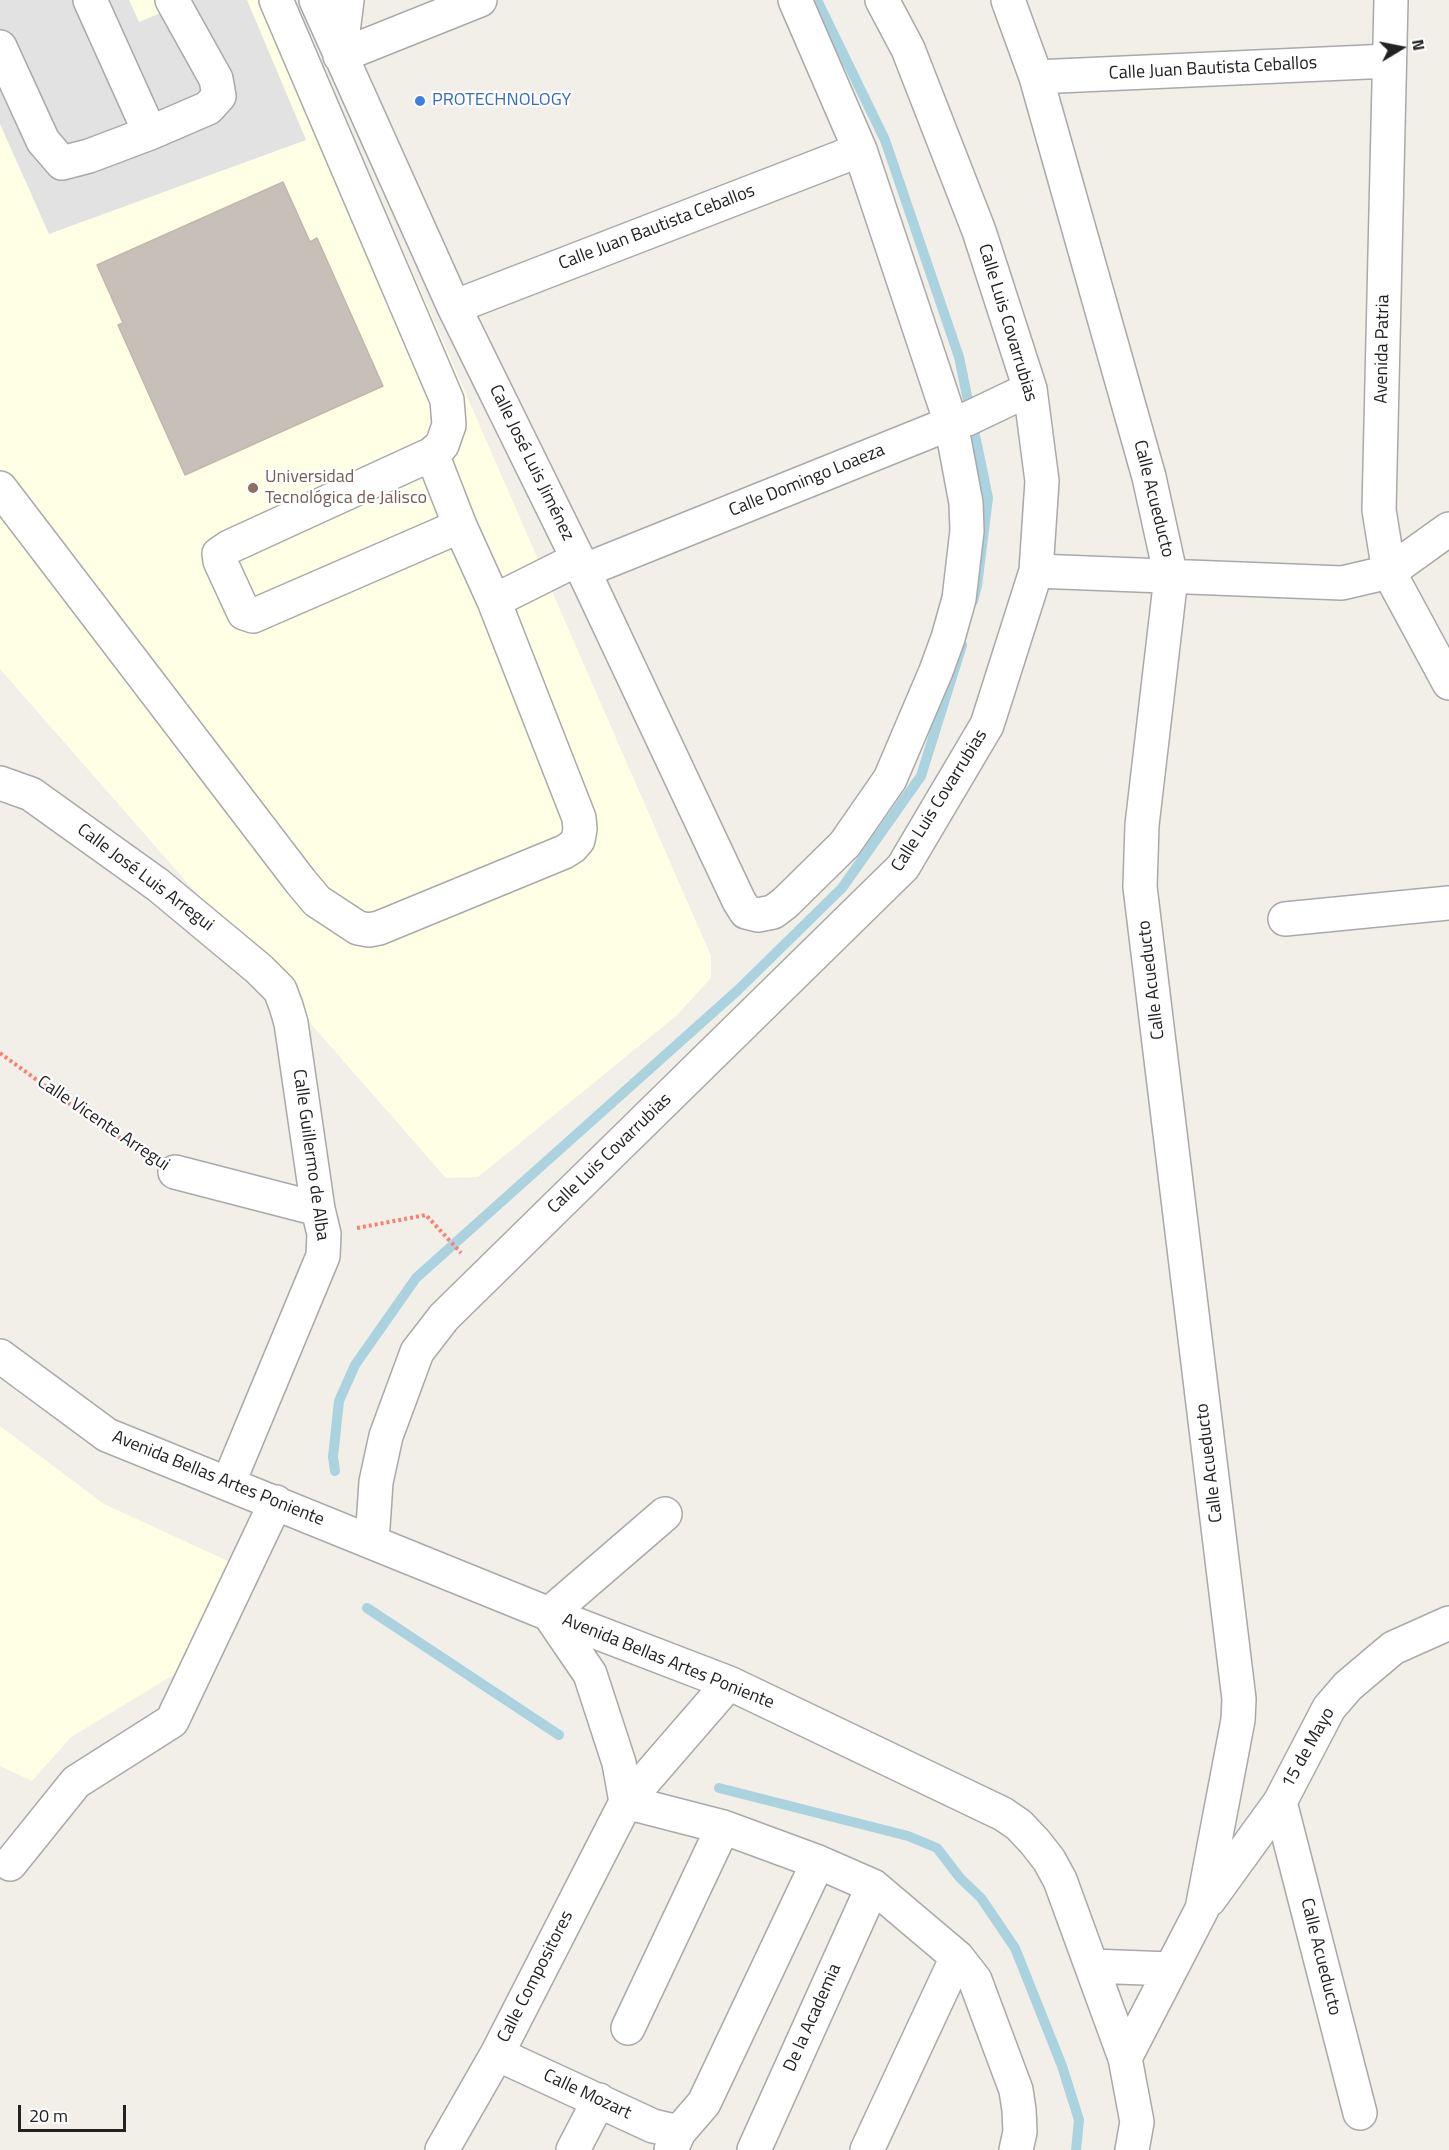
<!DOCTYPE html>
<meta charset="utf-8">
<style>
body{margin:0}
#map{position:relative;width:1449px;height:2150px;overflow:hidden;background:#f2efe9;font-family:"Titillium Web",sans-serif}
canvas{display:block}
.north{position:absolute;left:1371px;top:18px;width:60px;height:60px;-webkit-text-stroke:4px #fff;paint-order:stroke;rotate:80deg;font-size:16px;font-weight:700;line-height:24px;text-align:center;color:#222}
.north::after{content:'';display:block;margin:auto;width:21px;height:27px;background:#222;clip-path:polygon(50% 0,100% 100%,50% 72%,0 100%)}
.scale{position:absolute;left:18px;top:2105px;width:108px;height:27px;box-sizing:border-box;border:3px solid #222;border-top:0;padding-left:8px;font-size:18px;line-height:21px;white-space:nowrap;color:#222;-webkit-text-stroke:4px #fff;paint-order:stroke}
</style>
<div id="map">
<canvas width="1449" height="2150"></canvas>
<div class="north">N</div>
<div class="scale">20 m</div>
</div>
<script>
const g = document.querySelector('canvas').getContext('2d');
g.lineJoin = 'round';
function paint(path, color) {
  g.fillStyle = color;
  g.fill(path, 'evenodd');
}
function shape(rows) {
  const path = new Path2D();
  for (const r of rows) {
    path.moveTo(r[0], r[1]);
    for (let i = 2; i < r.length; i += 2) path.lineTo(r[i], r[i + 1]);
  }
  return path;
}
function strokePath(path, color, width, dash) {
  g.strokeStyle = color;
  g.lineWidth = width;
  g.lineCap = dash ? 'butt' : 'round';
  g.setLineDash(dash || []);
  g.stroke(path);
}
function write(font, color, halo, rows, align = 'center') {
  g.font = font + ' "Titillium Web",sans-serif';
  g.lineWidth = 4.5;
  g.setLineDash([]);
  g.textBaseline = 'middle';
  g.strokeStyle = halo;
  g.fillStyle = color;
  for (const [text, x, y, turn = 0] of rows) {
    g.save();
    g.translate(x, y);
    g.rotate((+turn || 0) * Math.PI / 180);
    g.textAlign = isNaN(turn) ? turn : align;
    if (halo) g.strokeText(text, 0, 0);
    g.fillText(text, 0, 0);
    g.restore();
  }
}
paint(shape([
 [0,0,291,0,428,307,711,956,711,978,676,1016,478,1177,446,1178,0,669],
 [0,1426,104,1504,230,1562,175,1674,71,1737,32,1781,0,1766]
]), '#ffffe5');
paint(shape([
 [0,0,129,0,139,22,191,0,247,0,306,140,49,234,0,124]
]), '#e2e2e2');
strokePath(shape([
 [817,0,885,140,959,357,988,498,977,586,973,601],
 [335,1471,333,1457,339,1401,355,1365,416,1278,738,990,842,888,921,776,962,645],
 [367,1608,559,1735],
 [719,1788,908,1836,937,1848,960,1878,981,1898,1015,1948,1062,2066,1079,2120,1076,2150]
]), '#aad3df', 10);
const building = shape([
 [283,182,310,242,317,238,383,386,185,475,118,325,123,323,97,265,283,182]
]);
paint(building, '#c7bfb8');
strokePath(building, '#c4b6ab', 1.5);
const minor = shape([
 [276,0,447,400,449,425,442,445,432,454],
 [316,0,454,307,578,559,739,901,746,912,758,915,773,912,785,903,845,844,890,779,936,671,948,638,959,599,967,531,966,503,951,423,860,150,795,0],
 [347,0,340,56,480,0],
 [1008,0,1036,77,1149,477,1171,577,1142,825,1140,887,1239,1699,1238,1720,1202,1909,1125,2058],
 [1391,0,1379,510,1389,572,1449,683],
 [0,47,43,141,62,163,89,156,150,133,90,0],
 [1036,77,1389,61],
 [150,133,208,108,219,96,216,79,172,0],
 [454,307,860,150],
 [0,488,301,882,317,901,358,928,369,930,379,928,564,852,572,847,578,840,580,829,579,818,494,601],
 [460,526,253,616,244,613,220,561,219,554,229,547,432,454,460,526,494,601,578,559],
 [583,571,951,423,967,419,1030,389],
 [1036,571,1342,583,1389,572,1449,529],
 [0,783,31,794,158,885,259,969,280,990,286,1006,291,1023,318,1209,324,1234,323,1256,228,1484],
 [1285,919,1449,903],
 [175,1172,318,1209],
 [0,1356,107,1435,549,1614,729,1683,1003,1814,1019,1825,1035,1842,1049,1860,1060,1880,1125,2058,1137,2122,1132,2150],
 [372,1542,376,1482,386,1436,417,1352,444,1317,903,867,987,725,1036,571,1042,481,1030,389,979,231,908,49,882,0],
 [626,1802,723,1827,818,1862,873,1886,957,1957,975,1980,1016,2090,1019,2110,1020,2132,1016,2150],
 [626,1802,619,1763,590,1674,549,1614,665,1514],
 [1280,1802,1360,2113],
 [10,1864,76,1782,172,1721,276,1502],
 [1209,1900,1280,1802,1329,1708,1348,1686,1393,1648,1449,1623],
 [1092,1966,1170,1969],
 [628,2028,723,1827],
 [497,2054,653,2126,679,2132],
 [442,2150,497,2054,626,1802,729,1683],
 [573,2150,599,2100],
 [671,2150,679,2132,704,2103,818,1862],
 [754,2150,873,1886],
 [867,2150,957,1957]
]);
strokePath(minor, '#a9a9a9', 36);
strokePath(shape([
 [0,1053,89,1118,147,1155],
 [357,1228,426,1215,461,1253]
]), '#fa8072', 4, [3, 3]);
strokePath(minor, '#fff', 33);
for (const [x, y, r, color] of [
 [420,101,6,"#3f7fe0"],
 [253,488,6,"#8d6e63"]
]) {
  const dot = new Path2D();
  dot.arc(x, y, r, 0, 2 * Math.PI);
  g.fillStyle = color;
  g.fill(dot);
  strokePath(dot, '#fff', 2);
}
write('18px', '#222', '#fff', [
 ["Calle Juan Bautista Ceballos",1213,69,-3],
 ["Calle Juan Bautista Ceballos",657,228,-21],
 ["Calle Luis Covarrubias",1007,323,73],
 ["Avenida Patria",1383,349,-89],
 ["Calle José Luis Jiménez",531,463,64],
 ["Calle Domingo Loaeza",807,481,-22],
 ["Calle Acueducto",1153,499,76],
 ["Calle Luis Covarrubias",940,801,-58],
 ["Calle José Luis Arregui",145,878,37],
 ["Calle Acueducto",1152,980,-97],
 ["Calle Vicente Arregui",103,1124,34],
 ["Calle Luis Covarrubias",610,1154,-44],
 ["Calle Guillermo de Alba",310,1155,82],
 ["Calle Acueducto",1210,1463,-97],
 ["Avenida Bellas Artes Poniente",218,1479,22],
 ["Avenida Bellas Artes Poniente",668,1662,22],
 ["15 de Mayo",1309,1748,-61],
 ["Calle Acueducto",1320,1957,76],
 ["Calle Compositores",536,1977,-63],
 ["De la Academia",813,2018,-66],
 ["Calle Mozart",587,2095,25]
]);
write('18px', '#366cbe', '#fff', [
 ["PROTECHNOLOGY",432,101]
], 'left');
write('18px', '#785e54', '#fff', [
 ["Universidad",265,478],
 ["Tecnológica de Jalisco",265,499]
], 'left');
</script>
